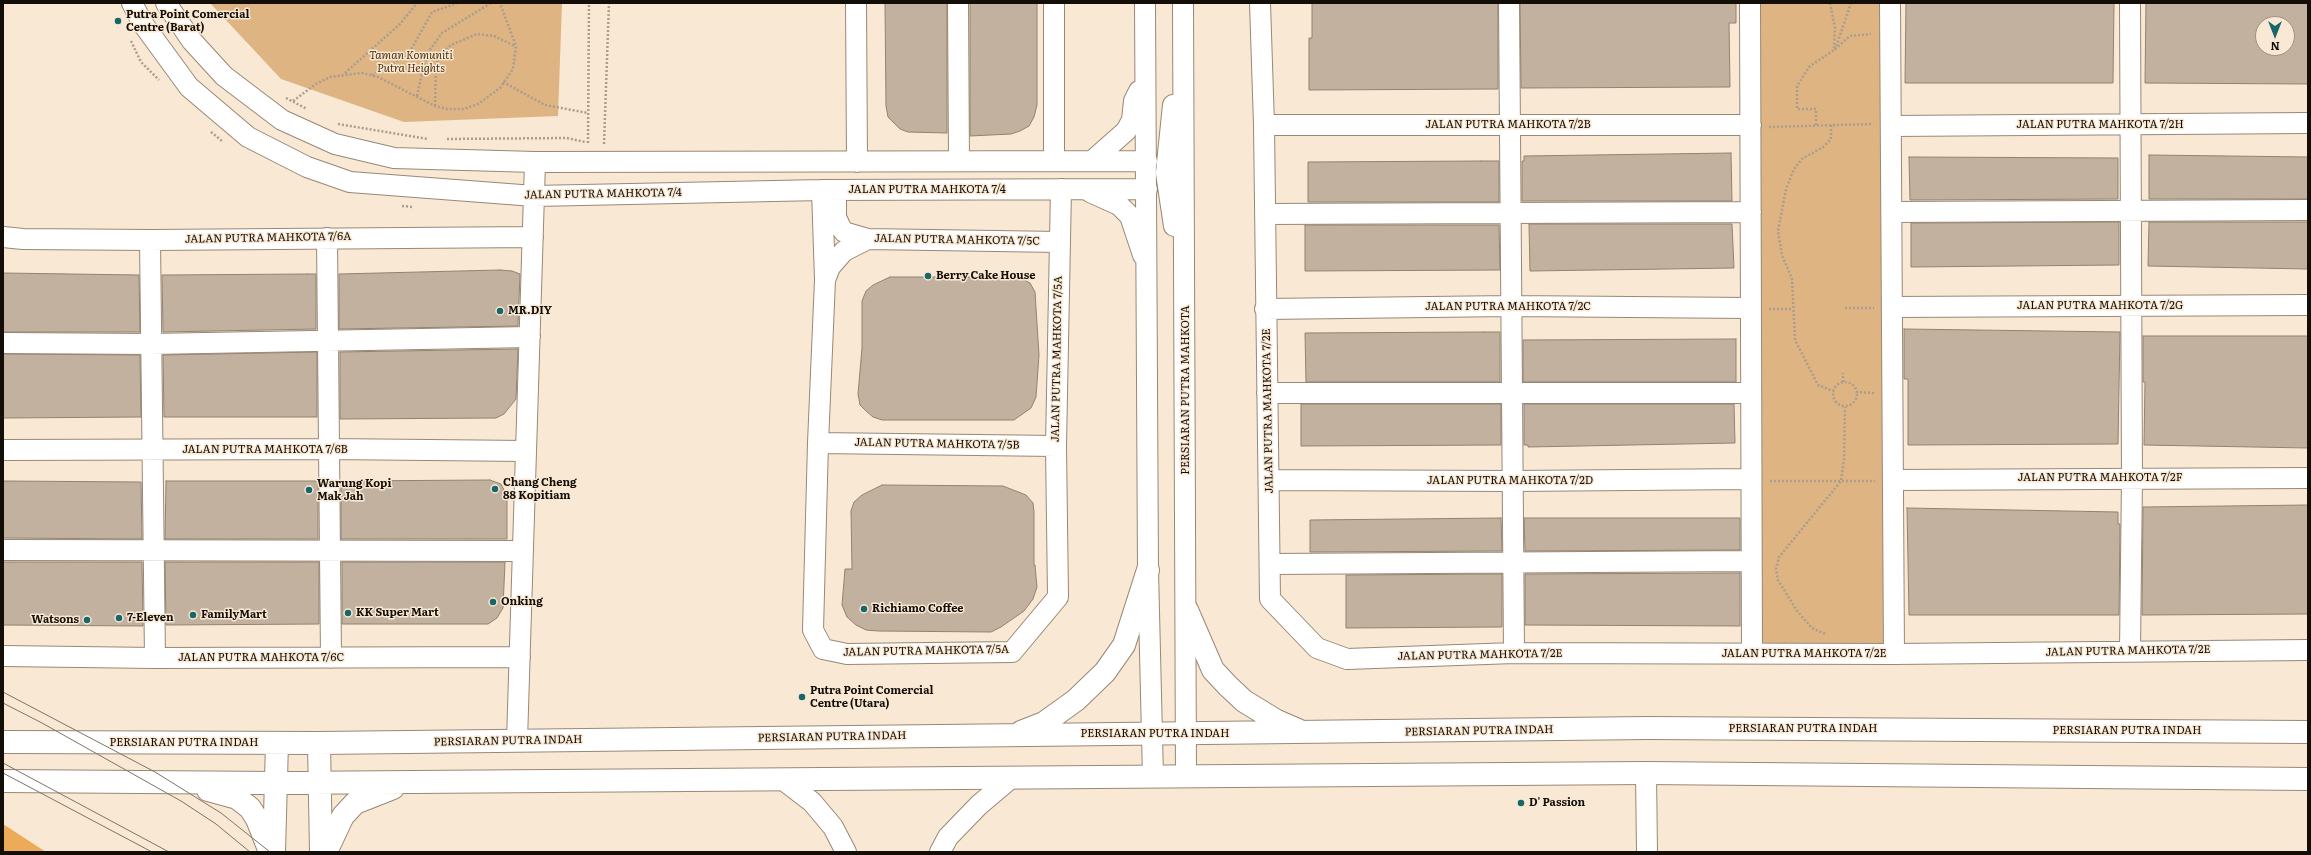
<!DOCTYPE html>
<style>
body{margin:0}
#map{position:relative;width:2311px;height:855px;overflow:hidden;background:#f9e8d4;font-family:Literata,serif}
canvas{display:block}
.frame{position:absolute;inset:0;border:4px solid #130e07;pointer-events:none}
.north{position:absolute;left:2255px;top:16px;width:40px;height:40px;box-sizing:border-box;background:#f9e8d4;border:1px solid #9d9182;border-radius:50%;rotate:180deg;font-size:11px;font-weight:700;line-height:16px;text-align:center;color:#130e07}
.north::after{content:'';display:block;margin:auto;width:14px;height:18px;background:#176669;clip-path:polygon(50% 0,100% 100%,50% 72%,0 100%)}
</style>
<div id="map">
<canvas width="2311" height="855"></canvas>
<div class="frame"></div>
<div class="north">N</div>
</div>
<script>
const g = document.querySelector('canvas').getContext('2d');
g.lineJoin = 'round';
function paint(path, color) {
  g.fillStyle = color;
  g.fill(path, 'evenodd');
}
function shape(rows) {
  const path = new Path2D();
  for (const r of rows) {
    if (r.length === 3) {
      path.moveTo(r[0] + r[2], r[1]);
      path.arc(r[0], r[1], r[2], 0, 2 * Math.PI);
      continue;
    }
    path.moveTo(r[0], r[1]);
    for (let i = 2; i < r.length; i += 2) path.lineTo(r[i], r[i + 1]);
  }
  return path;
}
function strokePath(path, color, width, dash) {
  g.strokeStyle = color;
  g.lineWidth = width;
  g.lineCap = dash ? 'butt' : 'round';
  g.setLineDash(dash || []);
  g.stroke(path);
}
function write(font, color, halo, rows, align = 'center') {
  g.font = font + ' Literata,serif';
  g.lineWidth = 3;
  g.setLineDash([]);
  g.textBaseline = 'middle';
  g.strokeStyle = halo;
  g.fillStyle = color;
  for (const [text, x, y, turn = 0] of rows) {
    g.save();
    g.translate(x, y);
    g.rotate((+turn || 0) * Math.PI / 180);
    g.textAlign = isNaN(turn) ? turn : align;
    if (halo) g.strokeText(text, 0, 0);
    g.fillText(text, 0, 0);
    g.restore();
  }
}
paint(shape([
 [210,3,562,3,558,116,404,122,281,79],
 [1755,3,1882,3,1890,647,1758,646]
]), '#deb483');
paint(shape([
 [3,824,46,852,3,852]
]), '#ebab59');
const building = shape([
 [885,3,947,3,947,133,908,132,900,129,888,117,886,106,885,3],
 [970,3,1037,3,1037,105,1034,117,1029,126,1020,131,1011,134,970,136,970,3],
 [1312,3,1498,3,1498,89,1309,90,1309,38,1312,38,1312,3],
 [1520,3,1736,3,1736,23,1729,23,1730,87,1521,88,1520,3],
 [1906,3,2114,3,2113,83,1905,83,1906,3],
 [2146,3,2308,3,2308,84,2145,83,2146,3],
 [2263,24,2287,24,2287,48,2263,48,2263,24],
 [1731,153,1732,201,1522,201,1522,161,1524,161,1524,156,1731,153],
 [2149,155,2308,157,2308,199,2149,199,2149,155],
 [1909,157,2118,158,2118,199,1910,200,1909,157],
 [1481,161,1499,161,1499,202,1308,202,1308,162,1481,161],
 [2119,222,2119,265,1911,267,1911,223,2119,222],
 [2149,222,2308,222,2308,269,2148,266,2149,222],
 [1529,224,1732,224,1734,268,1530,271,1529,224],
 [1305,225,1499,225,1500,270,1305,271,1305,225],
 [500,270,512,271,520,274,518,326,339,329,339,274,500,270],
 [3,273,139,275,140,332,3,332,3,273],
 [307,274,316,274,316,329,163,332,162,275,307,274],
 [890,277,1019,277,1030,283,1035,292,1039,355,1036,397,1031,408,1014,420,882,420,873,417,866,411,860,405,858,394,862,348,862,301,866,291,873,285,890,277],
 [1904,329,2120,332,2118,444,1908,445,1908,379,1904,379,1904,329],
 [1484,332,1500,332,1500,382,1306,382,1305,333,1484,332],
 [2143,336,2308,336,2308,448,2144,445,2145,382,2143,382,2143,336],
 [1736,339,1736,382,1523,382,1523,340,1736,339],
 [518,349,516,399,504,414,496,418,340,419,340,352,518,349],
 [317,352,317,417,164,417,163,355,317,352],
 [3,354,140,355,141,417,3,418,3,354],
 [1301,404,1501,404,1501,445,1301,446,1301,404],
 [1524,404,1734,404,1735,443,1528,447,1528,445,1524,445,1524,404],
 [490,480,501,484,507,496,507,539,341,539,341,481,490,480],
 [3,481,141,482,142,539,3,538,3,481],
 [166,481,318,481,318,539,165,539,166,481],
 [882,485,1003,486,1026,495,1033,503,1034,512,1034,565,1035,565,1037,587,1033,599,1024,611,1001,627,991,632,878,631,866,630,856,625,847,617,842,605,845,569,852,569,851,511,854,502,862,495,882,485],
 [2308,505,2308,614,2142,615,2143,507,2308,505],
 [1907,508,2118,512,2118,524,2120,524,2119,615,1909,615,1907,508],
 [1501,518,1502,551,1310,552,1310,520,1501,518],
 [1524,518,1740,518,1740,550,1525,551,1524,518],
 [3,562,142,562,143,626,3,625,3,562],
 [165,562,319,562,319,624,166,625,165,562],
 [342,562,505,562,503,608,497,618,488,624,342,624,342,562],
 [1740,573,1740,626,1525,625,1525,574,1740,573],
 [1502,574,1502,627,1346,628,1346,575,1502,574]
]);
paint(building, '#c2b19e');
strokePath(building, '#928270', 1);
const minor = shape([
 [132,3,143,24,189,87,248,137,307,167,350,182,534,196,822,190,1147,189],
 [166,3,192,41,224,76,282,120,335,144,394,158,535,162,1147,161],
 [856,3,857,162],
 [958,3,959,161],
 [1054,3,1054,161],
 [1145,3,1148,570,1153,777],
 [1183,3,1186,777],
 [1260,3,1264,125,1270,599,1317,648,1347,659,1514,653,1894,654,2308,650],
 [1509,3,1514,653],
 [1750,3,1752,653],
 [1890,3,1894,654],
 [1173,105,1166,173,1174,226],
 [1264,125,1751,125],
 [1891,126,2308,123],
 [1092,161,1126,131,1132,120,1134,101,1139,91],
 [822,190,825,280,818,443,813,630,823,649,847,654,1012,652,1058,597,1056,446,1061,189],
 [1090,192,1119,205,1130,216,1143,255],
 [836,196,836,217,840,226,844,232,868,239],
 [1892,212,2308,210],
 [1265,214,1751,212],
 [3,237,23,239,150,240,533,237],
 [327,238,331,658],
 [150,240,155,658],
 [825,280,830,267,844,251,868,239,1059,242],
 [1892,307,2308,305],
 [1265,309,1511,306,1750,308],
 [3,343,151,344,530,337],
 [1267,393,1750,393],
 [818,443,1056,446],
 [3,450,330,449,526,451],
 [1269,480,1512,481,1750,479],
 [1893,480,2308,478],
 [3,550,523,551],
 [1270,564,1751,561],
 [2130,651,2132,477,2130,3],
 [3,656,155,658,520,657],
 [517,741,535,162],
 [1646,773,1647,852],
 [782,779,812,802,833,827,846,852],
 [940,852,948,837,979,805,1011,778]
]);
const major = shape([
 [1187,610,1213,670,1228,686,1244,701,1275,720,1298,730],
 [1021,732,1044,723,1076,700,1105,672,1124,645,1148,570],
 [3,742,319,743,1648,728,2308,732],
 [319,743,321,852],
 [3,781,277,783,1646,773,2308,779],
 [208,790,237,798,250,808,257,819,270,852],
 [274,852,277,743],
 [326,852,343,816,355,803,393,788]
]);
strokePath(minor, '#988876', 22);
strokePath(major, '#988876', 24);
strokePath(shape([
 [1830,3,1835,28,1834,48],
 [131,41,141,62,159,80],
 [1835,50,1851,3],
 [345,73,400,24,417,3],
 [372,75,408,55,432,12,458,3],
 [503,82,545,105,588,113],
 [417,96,424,64,429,51,442,33,491,3],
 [286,98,307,109],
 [293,101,316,84,330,77,362,73,378,77,435,106,447,109,464,109,478,104,500,88,513,69,516,46,500,3],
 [435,106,436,64,440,55,451,45,477,34,494,36,515,46],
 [338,124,428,139],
 [1816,125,1816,109,1797,109,1797,86,1809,67,1834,50,1850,36,1871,34],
 [1831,125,1831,139,1823,147,1802,159,1794,169,1786,189,1778,231,1782,255,1792,279,1795,340,1818,385,1833,391],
 [1769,127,1872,124],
 [211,132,222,141],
 [447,139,567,138,585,142],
 [588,143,589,3],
 [604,144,609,3],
 [402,206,413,207],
 [1845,308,1874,308],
 [1769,309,1792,309],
 [1843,382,1843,373],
 [1845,394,12],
 [1856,392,1874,393],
 [1770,481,1875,481],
 [1825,634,1812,628,1797,611,1778,580,1776,569,1779,557,1841,481,1844,459,1845,407]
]), '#aa9d8d', 2.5, [2, 2]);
strokePath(minor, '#fff', 20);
strokePath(major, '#fff', 22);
strokePath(shape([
 [3,692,155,772,221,813,270,852],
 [3,703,42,723,181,801,216,824,250,852],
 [3,763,169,852],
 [3,773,152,852]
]), '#7e7366', 1);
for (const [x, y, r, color] of [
 [118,21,4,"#176669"],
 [928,276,4,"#176669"],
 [500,311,4,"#176669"],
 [495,489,4,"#176669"],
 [309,490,4,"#176669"],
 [493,602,4,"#176669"],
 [864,609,4,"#176669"],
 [348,613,4,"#176669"],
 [193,615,4,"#176669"],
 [119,618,4,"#176669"],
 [87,620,4,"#176669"],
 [802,697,4,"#176669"],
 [1521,803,4,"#176669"]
]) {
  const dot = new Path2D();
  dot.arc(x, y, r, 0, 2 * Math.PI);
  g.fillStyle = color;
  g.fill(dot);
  strokePath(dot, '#f9e8d4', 1.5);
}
write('bold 11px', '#130e07', '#f9e8d4', [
 ["Putra Point Comercial",126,15],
 ["Centre (Barat)",126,28],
 ["Berry Cake House",936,276],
 ["MR.DIY",508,311],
 ["Chang Cheng",503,483],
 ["88 Kopitiam",503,496],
 ["Warung Kopi",317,484],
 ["Mak Jah",317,497],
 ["Onking",501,602],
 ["Richiamo Coffee",872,609],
 ["KK Super Mart",356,613],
 ["FamilyMart",201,615],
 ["7-Eleven",127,618],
 ["Watsons",79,620,"right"],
 ["Putra Point Comercial",810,691],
 ["Centre (Utara)",810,704],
 ["D' Passion",1529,803]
], 'left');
write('italic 11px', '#4c320f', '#f9e8d4', [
 ["Taman Komuniti",411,56],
 ["Putra Heights",411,69]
]);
write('11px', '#130e07', '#f9e8d4', [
 ["JALAN PUTRA MAHKOTA 7/2B",1508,125],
 ["JALAN PUTRA MAHKOTA 7/2H",2100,125],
 ["JALAN PUTRA MAHKOTA 7/4",927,190],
 ["JALAN PUTRA MAHKOTA 7/4",603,194,-1],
 ["JALAN PUTRA MAHKOTA 7/6A",268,238,-1],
 ["JALAN PUTRA MAHKOTA 7/5C",957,240,1],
 ["JALAN PUTRA MAHKOTA 7/2G",2100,306],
 ["JALAN PUTRA MAHKOTA 7/2C",1508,307],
 ["JALAN PUTRA MAHKOTA 7/5A",1057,359,-89],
 ["PERSIARAN PUTRA MAHKOTA",1186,390,-90],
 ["JALAN PUTRA MAHKOTA 7/2E",1268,411,-91],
 ["JALAN PUTRA MAHKOTA 7/5B",937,444,1],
 ["JALAN PUTRA MAHKOTA 7/6B",265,450],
 ["JALAN PUTRA MAHKOTA 7/2F",2100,478],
 ["JALAN PUTRA MAHKOTA 7/2D",1510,481],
 ["JALAN PUTRA MAHKOTA 7/5A",926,651,-1],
 ["JALAN PUTRA MAHKOTA 7/2E",2128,651,-1],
 ["JALAN PUTRA MAHKOTA 7/2E",1804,654],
 ["JALAN PUTRA MAHKOTA 7/2E",1480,655,-1],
 ["JALAN PUTRA MAHKOTA 7/6C",261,658],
 ["PERSIARAN PUTRA INDAH",1803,729],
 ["PERSIARAN PUTRA INDAH",1479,731,-1],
 ["PERSIARAN PUTRA INDAH",2127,731],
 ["PERSIARAN PUTRA INDAH",1155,734],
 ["PERSIARAN PUTRA INDAH",832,737,-1],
 ["PERSIARAN PUTRA INDAH",508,741,-1],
 ["PERSIARAN PUTRA INDAH",184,743]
]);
</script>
